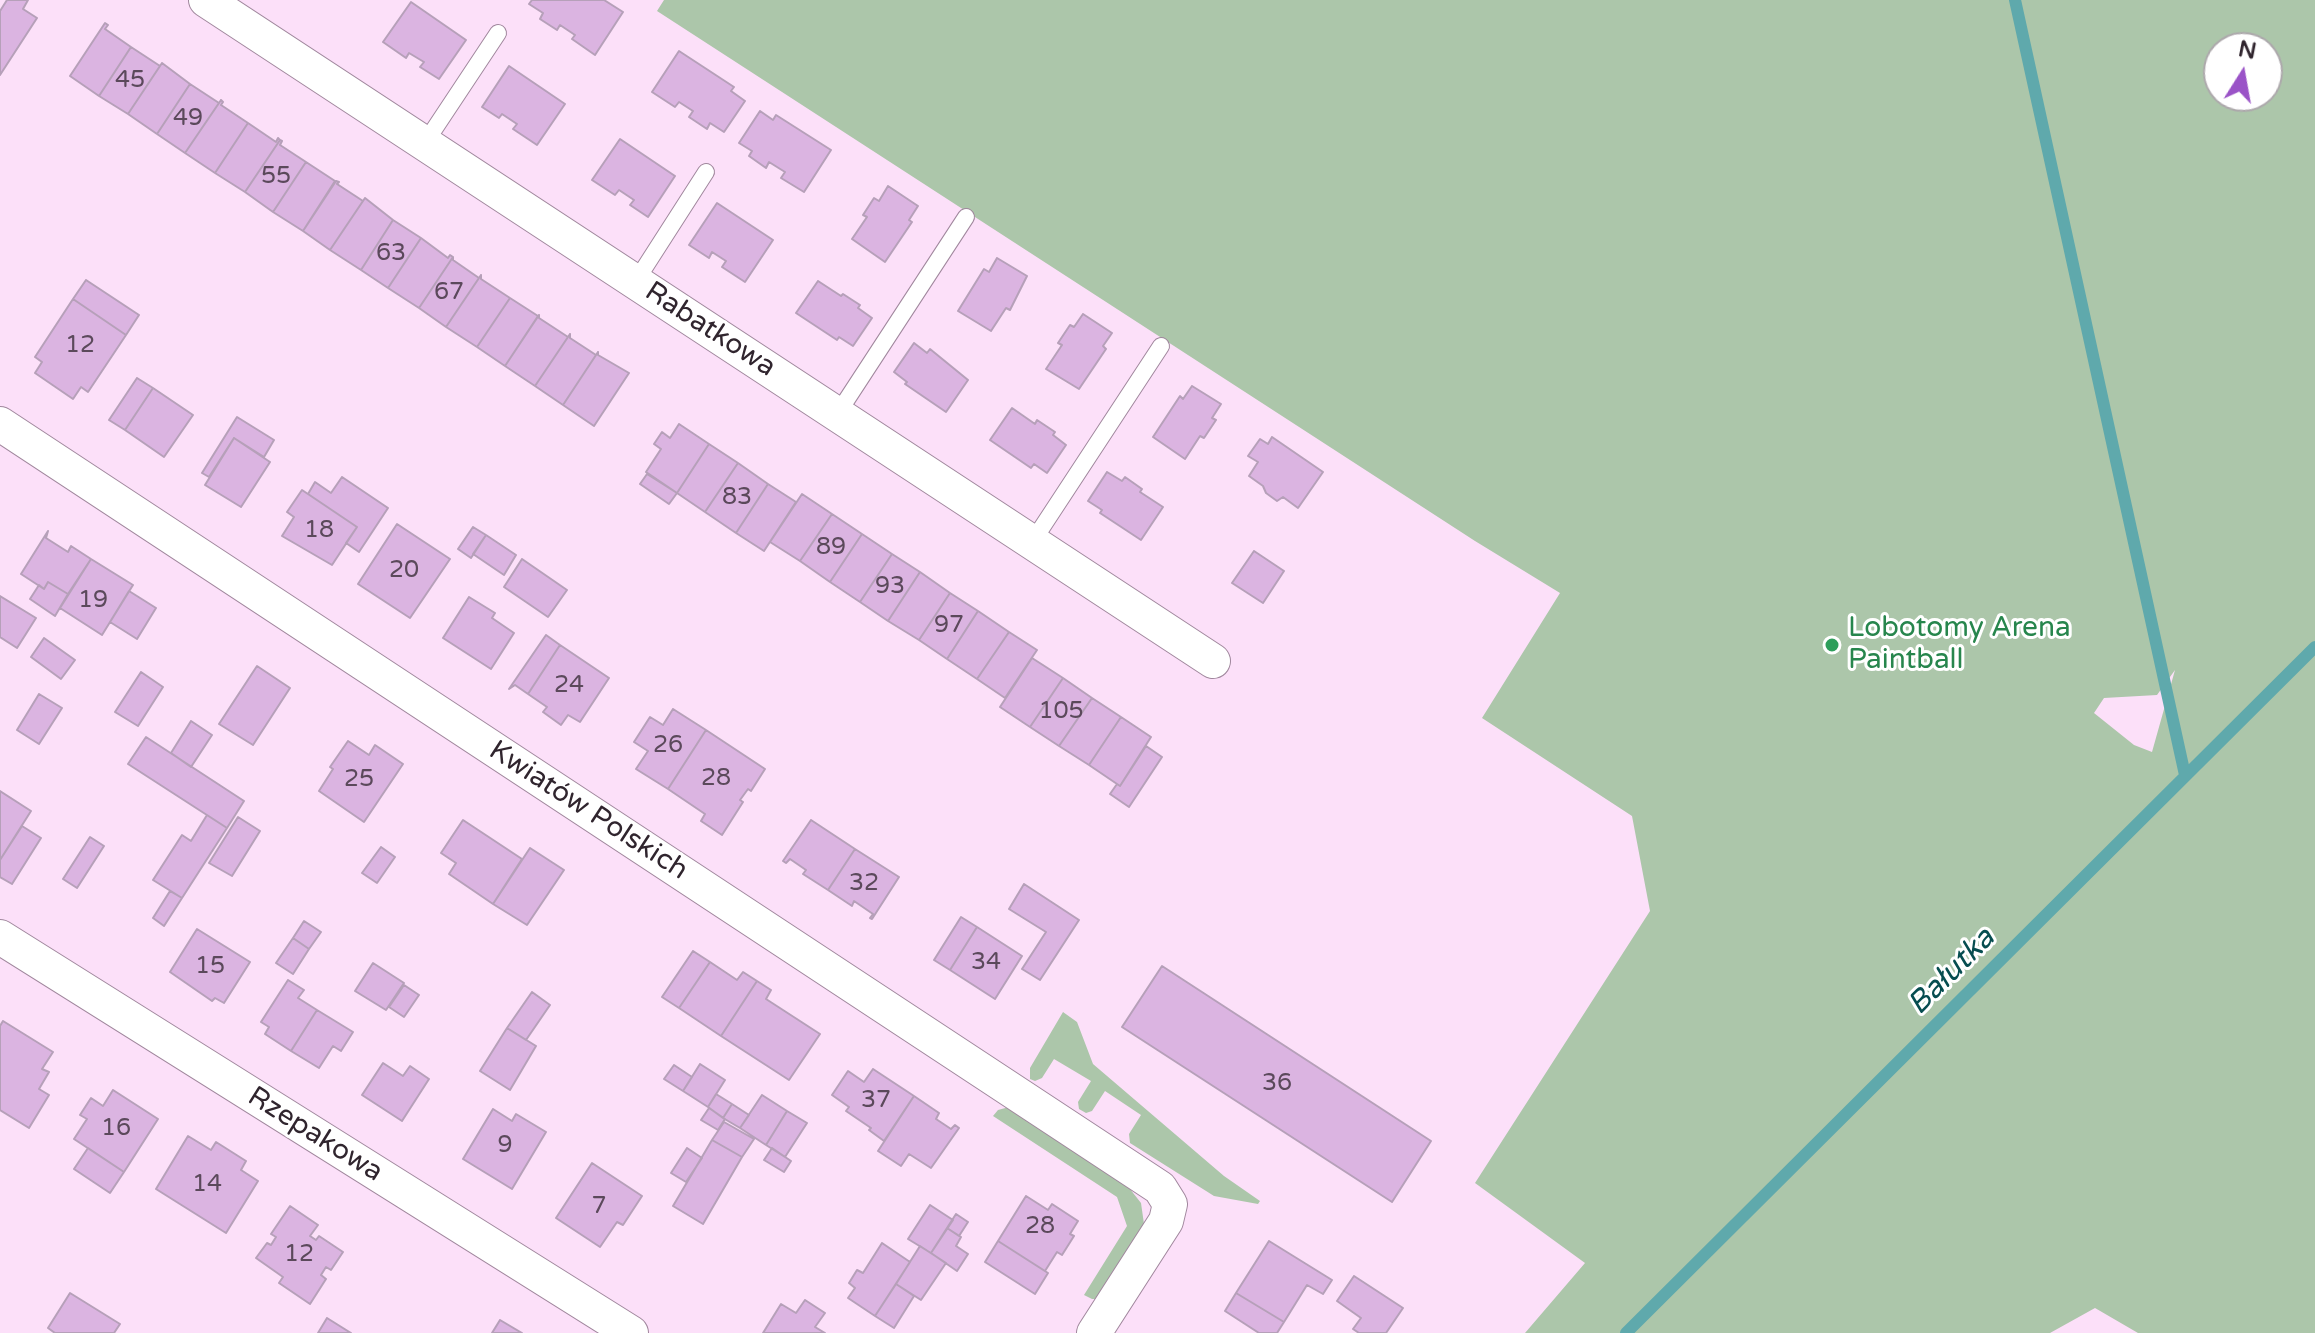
<!DOCTYPE html>
<meta charset="utf-8">
<style>
body{margin:0}
#map{position:relative;width:2315px;height:1333px;overflow:hidden;background:#fce0f9;font-family:"Varela Round",sans-serif}
canvas{display:block}
.north{position:absolute;left:2203px;top:32px;width:80px;height:80px;box-sizing:border-box;background:#fff;border:2px solid #aca8ab;border-radius:50%;rotate:11deg;font-size:22px;font-weight:700;line-height:32px;text-align:center;color:#30252e}
.north::after{content:'';display:block;margin:auto;width:28px;height:36px;background:#9a53c7;clip-path:polygon(50% 0,100% 100%,50% 72%,0 100%)}
</style>
<div id="map">
<canvas width="2315" height="1333"></canvas>
<div class="north">N</div>
</div>
<script>
const g = document.querySelector('canvas').getContext('2d');
g.lineJoin = 'round';
function paint(path, color) {
  g.fillStyle = color;
  g.fill(path, 'evenodd');
}
function shape(rows) {
  const path = new Path2D();
  for (const r of rows) {
    path.moveTo(r[0], r[1]);
    for (let i = 2; i < r.length; i += 2) path.lineTo(r[i], r[i + 1]);
  }
  return path;
}
function strokePath(path, color, width, dash) {
  g.strokeStyle = color;
  g.lineWidth = width;
  g.lineCap = dash ? 'butt' : 'round';
  g.setLineDash(dash || []);
  g.stroke(path);
}
function write(font, color, halo, rows, align = 'center') {
  g.font = font + ' "Varela Round",sans-serif';
  g.lineWidth = 6;
  g.setLineDash([]);
  g.textBaseline = 'middle';
  g.strokeStyle = halo;
  g.fillStyle = color;
  for (const [text, x, y, turn = 0] of rows) {
    g.save();
    g.translate(x, y);
    g.rotate((+turn || 0) * Math.PI / 180);
    g.textAlign = isNaN(turn) ? turn : align;
    if (halo) g.strokeText(text, 0, 0);
    g.fillText(text, 0, 0);
    g.restore();
  }
}
paint(shape([
 [664,0,2315,0,2315,1333,2138,1333,2095,1308,2050,1333,1525,1333,1585,1263,1475,1183,1650,911,1632,816,1482,718,1560,593,1475,541,657,11],
 [2219,48,2267,48,2267,96,2219,96],
 [2175,670,2152,752,2134,745,2094,713,2104,698,2157,695],
 [1063,1012,1077,1022,1093,1064,1224,1176,1260,1201,1258,1204,1214,1196,1130,1143,1129,1134,1141,1115,1105,1091,1092,1111,1086,1113,1079,1109,1078,1102,1091,1081,1054,1059,1042,1078,1035,1081,1030,1079,1030,1068],
 [1009,1107,1126,1184,1141,1203,1144,1224,1141,1233,1100,1299,1092,1299,1084,1295,1127,1226,1117,1197,993,1116,998,1110]
]), '#acc6aa');
strokePath(shape([
 [2015,0,2185,775],
 [1626,1333,2315,647]
]), '#5fa9ac', 12);
const building = shape([
 [7,0,28,0,23,9,37,18,0,75,0,11,7,0],
 [532,0,604,0,623,12,595,55,572,39,575,35,560,25,557,30,540,19,543,13,529,4,532,0],
 [411,2,466,40,439,79,420,67,424,62,409,53,406,58,383,42,411,2],
 [105,23,108,25,105,29,131,47,99,96,70,76,105,23],
 [131,47,160,66,128,114,99,96,131,47],
 [679,51,734,87,731,91,745,101,724,132,710,123,707,129,689,117,693,111,679,102,675,107,652,92,679,51],
 [162,63,190,84,157,134,128,114,162,63],
 [509,66,565,104,537,145,513,129,517,124,502,114,499,118,482,107,509,66],
 [190,84,219,103,185,153,157,134,190,84],
 [221,100,223,102,221,105,248,123,215,173,185,153,221,100],
 [760,111,773,120,776,115,831,150,804,192,781,178,785,172,769,162,766,168,749,156,752,151,739,143,760,111],
 [248,123,276,142,278,138,280,140,245,192,215,173,248,123],
 [620,139,675,176,648,217,630,205,634,200,619,190,615,195,592,180,620,139],
 [280,140,282,141,280,145,306,162,273,212,245,192,280,140],
 [306,162,335,181,303,231,273,212,306,162],
 [336,181,339,182,337,184,363,201,330,250,303,231,336,181],
 [888,186,918,206,909,220,912,222,885,262,852,239,867,217,863,215,874,198,879,201,888,186],
 [365,198,393,220,361,270,330,250,365,198],
 [717,203,773,240,745,282,722,267,726,261,712,252,709,258,689,245,717,203],
 [393,220,421,238,388,288,361,270,393,220],
 [421,238,448,258,450,255,453,257,419,308,388,288,421,238],
 [453,257,453,260,479,278,446,327,419,308,453,257],
 [997,258,1027,276,1010,310,1006,308,991,331,958,311,984,269,989,272,997,258],
 [481,275,481,279,510,298,477,347,446,327,481,275],
 [86,280,139,315,126,335,73,299,86,280],
 [818,281,841,296,843,294,860,305,858,308,872,318,853,346,839,337,837,340,796,313,818,281],
 [510,298,538,316,505,366,477,347,510,298],
 [73,299,126,335,88,392,81,387,73,399,35,373,42,362,35,357,73,299],
 [1083,314,1112,333,1103,346,1106,349,1079,389,1046,369,1062,345,1058,343,1070,325,1074,327,1083,314],
 [539,315,539,318,568,337,535,386,505,366,539,315],
 [570,334,570,338,596,355,563,405,535,386,570,334],
 [914,343,927,353,930,349,968,380,946,412,905,384,907,382,894,372,914,343],
 [598,352,598,355,629,373,594,426,563,405,598,352],
 [137,378,153,388,125,430,109,420,137,378],
 [1192,386,1221,404,1212,418,1216,420,1204,438,1200,436,1185,459,1153,437,1180,396,1183,399,1192,386],
 [153,388,193,415,164,457,125,430,153,388],
 [1012,408,1035,424,1037,420,1055,432,1053,435,1066,445,1047,473,1034,464,1031,468,990,440,1012,408],
 [237,417,274,440,264,457,234,438,209,477,202,473,237,417],
 [679,424,709,444,677,493,646,472,661,449,654,444,662,432,670,438,679,424],
 [1272,437,1323,472,1298,508,1283,497,1277,501,1266,493,1263,486,1249,476,1258,462,1248,456,1260,439,1268,444,1272,437],
 [234,438,270,462,241,507,205,485,234,438],
 [709,444,738,463,705,512,677,493,709,444],
 [738,463,768,484,736,533,705,512,738,463],
 [1107,472,1122,481,1125,477,1142,489,1140,492,1163,507,1141,540,1100,513,1102,510,1088,501,1107,472],
 [647,474,677,493,669,504,640,484,647,474],
 [342,477,388,508,359,552,346,543,357,527,308,494,315,482,331,493,342,477],
 [768,484,796,502,764,551,736,533,768,484],
 [302,490,357,527,332,565,282,536,294,517,287,512,302,490],
 [802,494,832,514,800,561,770,542,802,494],
 [832,514,862,534,830,582,800,561,832,514],
 [397,524,450,559,410,618,358,584,397,524],
 [473,527,486,535,471,558,458,549,473,527],
 [48,531,46,538,68,552,71,546,91,559,68,594,48,582,44,589,21,574,48,531],
 [862,534,892,554,860,602,830,582,862,534],
 [486,535,516,555,504,575,473,554,486,535],
 [1254,551,1284,571,1263,603,1232,583,1254,551],
 [892,554,920,572,888,621,860,602,892,554],
 [91,559,133,585,102,635,60,608,91,559],
 [522,559,567,590,548,617,504,587,522,559],
 [920,572,950,593,919,640,888,621,920,572],
 [48,582,68,594,55,616,30,599,39,585,44,589,48,582],
 [129,591,156,608,137,639,110,622,129,591],
 [950,593,978,611,947,659,919,640,950,593],
 [0,596,36,618,17,648,0,637,0,596],
 [469,597,495,613,492,618,514,633,491,669,443,638,469,597],
 [978,611,1009,632,977,679,947,659,978,611],
 [1009,632,1037,650,1005,698,977,679,1009,632],
 [546,635,560,645,528,694,515,685,509,689,546,635],
 [44,638,75,660,61,679,31,657,44,638],
 [560,645,609,678,580,722,568,715,561,725,543,712,547,707,528,694,560,645],
 [1032,658,1063,678,1030,727,1000,707,1032,658],
 [257,666,290,688,253,745,219,724,257,666],
 [141,672,163,687,138,726,115,712,141,672],
 [1063,678,1092,698,1059,746,1030,727,1063,678],
 [39,694,62,708,39,744,17,730,39,694],
 [1092,698,1121,717,1089,765,1059,746,1092,698],
 [673,709,706,730,668,789,636,769,648,751,634,742,650,717,663,725,673,709],
 [1121,717,1151,737,1120,786,1089,765,1121,717],
 [191,721,212,735,191,767,171,753,191,721],
 [706,730,765,769,751,791,748,789,740,800,743,802,722,835,701,821,705,814,668,789,706,730],
 [146,737,244,801,227,828,128,764,146,737],
 [348,741,369,755,375,745,403,764,364,822,319,791,333,769,330,767,348,741],
 [1146,746,1162,757,1129,807,1110,794,1117,784,1120,786,1146,746],
 [0,791,31,811,0,860,0,791],
 [207,815,227,828,182,898,153,880,182,835,191,841,207,815],
 [238,817,260,831,232,876,209,863,238,817],
 [463,820,522,859,493,904,449,874,456,863,441,853,463,820],
 [811,820,855,849,828,890,803,874,806,870,790,859,786,863,783,861,811,820],
 [22,826,41,838,12,884,0,877,0,860,22,826],
 [90,837,104,846,77,888,63,879,90,837],
 [381,847,395,857,377,883,362,873,381,847],
 [530,848,564,870,527,925,493,904,530,848],
 [855,849,899,877,872,919,870,918,873,914,854,901,852,906,828,890,855,849],
 [1024,884,1079,920,1040,980,1022,969,1046,932,1009,909,1024,884],
 [170,891,182,898,164,926,153,918,170,891],
 [961,917,977,927,950,970,934,960,961,917],
 [304,921,321,932,309,949,293,938,304,921],
 [977,927,1022,956,995,999,950,970,977,927],
 [197,929,250,962,224,1003,215,998,212,1001,170,972,197,929],
 [293,938,309,949,293,974,276,963,293,938],
 [693,951,710,962,679,1008,662,997,693,951],
 [710,962,737,980,743,972,757,981,721,1036,679,1008,710,962],
 [373,963,404,983,386,1010,355,991,373,963],
 [1162,966,1431,1141,1392,1202,1122,1027,1162,966],
 [288,980,304,990,298,998,317,1010,291,1051,265,1034,269,1027,261,1022,288,980],
 [757,981,771,990,766,999,820,1034,789,1080,721,1036,757,981],
 [404,985,419,995,404,1017,389,1007,404,985],
 [532,992,550,1005,526,1040,507,1028,532,992],
 [317,1010,353,1032,341,1051,333,1046,319,1068,291,1051,317,1010],
 [3,1021,53,1052,42,1069,49,1072,39,1089,49,1095,29,1128,0,1110,0,1026,3,1021],
 [507,1028,536,1046,510,1090,480,1071,507,1028],
 [383,1063,403,1076,410,1066,429,1079,402,1121,362,1095,383,1063],
 [700,1064,725,1080,708,1107,683,1091,700,1064],
 [674,1065,692,1077,683,1091,664,1079,674,1065],
 [873,1069,914,1096,884,1141,869,1130,871,1128,846,1111,849,1107,832,1095,848,1071,864,1082,873,1069],
 [113,1090,158,1119,124,1172,74,1139,87,1119,80,1115,91,1098,103,1106,113,1090],
 [716,1094,732,1104,723,1118,708,1107,716,1094],
 [762,1095,787,1111,766,1145,740,1128,762,1095],
 [914,1096,939,1113,936,1119,951,1129,955,1125,959,1128,931,1168,909,1154,901,1166,878,1151,914,1096],
 [732,1104,749,1115,740,1128,723,1118,732,1104],
 [709,1108,725,1119,718,1130,701,1120,709,1108],
 [493,1109,512,1121,516,1114,546,1132,512,1189,463,1159,493,1109],
 [787,1111,807,1123,785,1157,766,1145,787,1111],
 [724,1122,754,1139,742,1157,712,1140,724,1122],
 [188,1136,211,1150,216,1142,246,1161,241,1170,258,1181,226,1233,156,1189,188,1136],
 [712,1140,742,1157,703,1224,673,1206,712,1140],
 [88,1148,124,1172,110,1193,74,1169,88,1148],
 [687,1148,702,1158,686,1182,671,1173,687,1148],
 [772,1148,791,1161,784,1172,764,1160,772,1148],
 [592,1163,642,1196,623,1225,617,1222,600,1247,556,1218,592,1163],
 [1026,1196,1048,1210,1052,1204,1078,1221,1070,1234,1074,1236,1062,1255,1057,1252,1045,1271,998,1241,1026,1196],
 [930,1205,953,1220,931,1253,908,1239,930,1205],
 [290,1206,318,1225,310,1236,316,1240,319,1236,343,1252,331,1270,326,1267,321,1275,326,1279,310,1304,279,1283,283,1277,256,1258,267,1243,271,1245,276,1237,271,1234,290,1206],
 [956,1214,968,1222,959,1236,947,1228,956,1214],
 [947,1228,961,1237,956,1246,968,1254,957,1271,931,1253,947,1228],
 [998,1241,1048,1273,1035,1294,985,1262,998,1241],
 [1269,1241,1332,1280,1323,1294,1307,1285,1284,1322,1236,1293,1269,1241],
 [882,1243,910,1262,875,1316,848,1298,855,1288,849,1283,857,1270,863,1273,882,1243],
 [920,1246,946,1263,921,1300,896,1284,920,1246],
 [1354,1276,1403,1308,1386,1333,1359,1333,1353,1329,1361,1318,1337,1301,1354,1276],
 [896,1284,914,1296,894,1328,875,1316,896,1284],
 [70,1293,120,1324,114,1333,55,1333,48,1328,70,1293],
 [1236,1293,1284,1322,1277,1333,1259,1333,1225,1311,1236,1293],
 [805,1300,825,1313,815,1327,825,1333,763,1333,781,1304,796,1313,805,1300],
 [327,1318,351,1333,318,1333,327,1318],
 [500,1320,522,1333,492,1333,500,1320]
]);
paint(building, '#dbb4e1');
strokePath(building, '#b6a0b9', 2);
const lane = shape([
 [425,143,498,33],
 [636,281,706,172],
 [838,413,966,217],
 [1033,541,1161,346]
]);
const street = shape([
 [206,0,1213,661],
 [0,424,1160,1188,1170,1204,1166,1221,1094,1333],
 [0,937,631,1333]
]);
strokePath(lane, '#a0879d', 18);
strokePath(street, '#a0879d', 36);
strokePath(lane, '#fff', 16);
strokePath(street, '#fff', 34);
for (const [x, y, r, color] of [
 [1832,645,8,"#2e9e5b"]
]) {
  const dot = new Path2D();
  dot.arc(x, y, r, 0, 2 * Math.PI);
  g.fillStyle = color;
  g.fill(dot);
  strokePath(dot, '#fff', 3);
}
write('24px', '#5b495b', null, [
 ["45",130,81],
 ["49",188,119],
 ["55",276,177],
 ["63",391,254],
 ["67",449,293],
 ["12",80,346],
 ["83",737,498],
 ["18",319,531],
 ["89",831,548],
 ["20",404,571],
 ["93",890,587],
 ["19",93,601],
 ["97",949,626],
 ["24",569,686],
 ["105",1061,712],
 ["26",668,746],
 ["28",716,779],
 ["25",359,780],
 ["32",864,884],
 ["34",986,963],
 ["15",210,967],
 ["36",1277,1084],
 ["37",876,1101],
 ["16",116,1129],
 ["9",505,1146],
 ["14",207,1185],
 ["7",599,1207],
 ["28",1040,1227],
 ["12",299,1255]
]);
write('28px', '#30252e', '#fff', [
 ["Rabatkowa",710,330,33],
 ["Kwiatów Polskich",588,811,33],
 ["Rzepakowa",315,1135,32]
]);
write('28px', '#27864d', '#fff', [
 ["Lobotomy Arena",1848,629],
 ["Paintball",1848,661]
], 'left');
write('italic 30px', '#064d50', '#fff', [
 ["Bałutka",1952,972,-45]
]);
</script>
